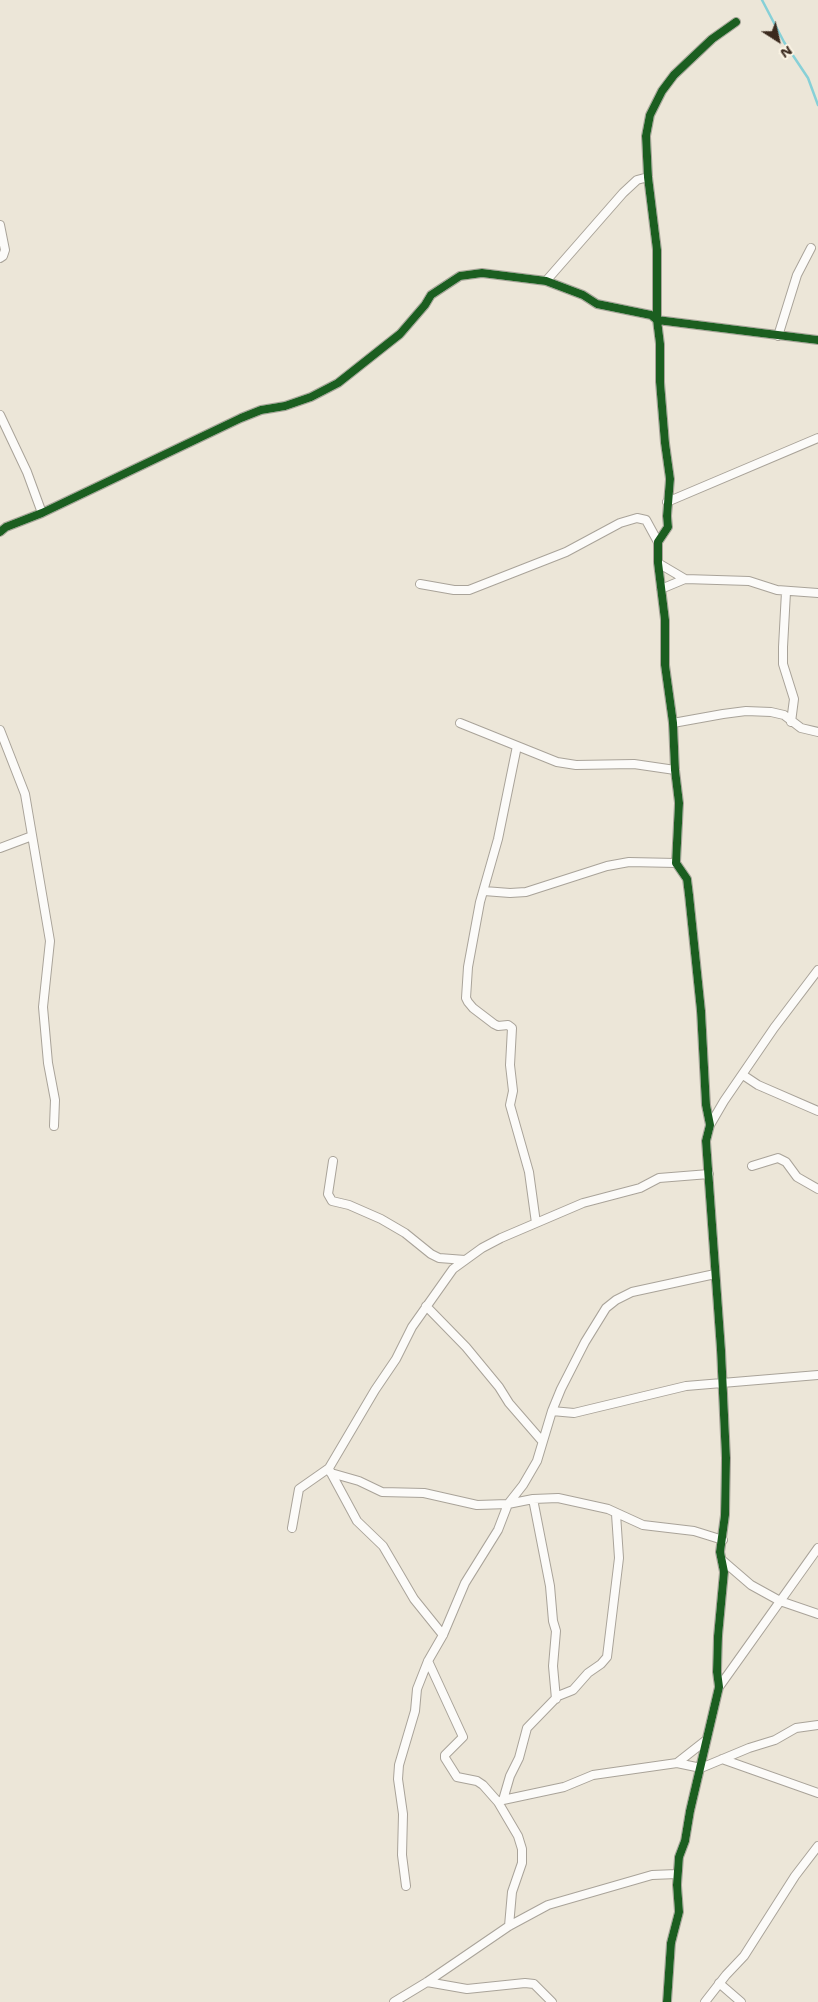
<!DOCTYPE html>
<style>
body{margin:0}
#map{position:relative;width:818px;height:2002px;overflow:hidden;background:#ece6d8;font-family:"Shantell Sans",sans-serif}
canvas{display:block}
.north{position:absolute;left:753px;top:15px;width:50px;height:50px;-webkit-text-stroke:4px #fcf5e5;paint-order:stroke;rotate:145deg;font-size:14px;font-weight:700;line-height:20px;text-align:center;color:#3b2a1e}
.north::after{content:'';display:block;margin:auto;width:18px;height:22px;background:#3b2a1e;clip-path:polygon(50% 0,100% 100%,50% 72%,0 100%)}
</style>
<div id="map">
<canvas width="818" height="2002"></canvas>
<div class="north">N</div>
</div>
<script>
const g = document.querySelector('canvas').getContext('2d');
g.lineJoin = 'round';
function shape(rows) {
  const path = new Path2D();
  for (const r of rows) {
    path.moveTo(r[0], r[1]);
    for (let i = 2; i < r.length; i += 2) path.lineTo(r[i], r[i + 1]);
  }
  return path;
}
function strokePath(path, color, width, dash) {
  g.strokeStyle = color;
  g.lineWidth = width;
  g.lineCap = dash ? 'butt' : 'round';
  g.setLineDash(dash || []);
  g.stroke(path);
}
strokePath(shape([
 [762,0,784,42,808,78,818,105]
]), '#87d0d7', 2.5);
const minor = shape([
 [0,225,5,250,3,256,0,258],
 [546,281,623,193,637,180,648,177],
 [778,336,797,275,811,248],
 [0,415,27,472,42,513],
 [667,502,818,438],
 [0,532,6,527,42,513,241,418,261,410,285,406,311,397,338,383,400,334,425,305,431,295,460,276,482,273,546,281,583,295,597,304,651,315,657,320,818,340],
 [658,563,685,579],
 [420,584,454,590,469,590,566,552,620,523,637,518,646,520,658,542],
 [661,589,685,579,749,581,777,590,818,593],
 [786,592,783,647,783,664,794,699,791,722],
 [460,723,557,762,576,765,634,764,675,770],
 [673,723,723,714,746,711,771,712,784,715,801,728,818,732],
 [0,730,25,794,50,941,43,1007,48,1063,55,1100,54,1126],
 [517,746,498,839,480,902,468,967,466,998,468,1002,473,1008,494,1024,498,1026,508,1025,512,1028,510,1065,513,1091,510,1105,529,1172,536,1223],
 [0,848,32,836],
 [484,891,510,893,526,892,607,866,629,862,676,863],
 [743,1075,758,1085,818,1111],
 [710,1125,724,1101,774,1028,818,970],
 [333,1161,328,1194,332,1201,349,1205,381,1219,405,1233,431,1254,439,1258,465,1260],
 [752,1166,778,1158,786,1162,797,1177,818,1189],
 [426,1306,466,1347,499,1387,509,1403,542,1441],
 [552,1411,574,1413,686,1386,818,1375],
 [330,1471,357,1521,383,1546,414,1599,443,1635],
 [331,1473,359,1481,382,1492,424,1493,477,1505,508,1504,533,1499,558,1498,608,1509,643,1525,694,1531,723,1540],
 [533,1499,550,1586,553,1621,556,1631,553,1666,556,1699],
 [292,1528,299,1489,329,1468,375,1390,396,1359,412,1327,453,1269,482,1248,501,1238,583,1203,640,1188,659,1178,709,1174],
 [722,1560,751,1585,780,1601,818,1614],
 [428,1661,463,1737,445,1755,445,1758,457,1777,477,1781,483,1785,498,1802,518,1836,522,1849,522,1863,512,1892,509,1926],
 [719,1687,818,1548],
 [722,1759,818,1793],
 [677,1763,705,1741],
 [503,1800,510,1776,519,1758,527,1728,558,1696,573,1690,588,1673,601,1664,607,1657,619,1558,616,1514],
 [498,1802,503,1800,564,1787,593,1775,677,1763,701,1768,749,1748,775,1740,796,1728,818,1725],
 [406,1886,402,1855,403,1814,398,1779,399,1765,415,1711,417,1689,428,1661,443,1635,465,1583,498,1530,508,1504,523,1485,537,1461,552,1411,561,1389,585,1342,606,1308,616,1300,632,1292,715,1274],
 [427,1982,467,1989,525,1983,534,1984,552,2002],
 [719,1983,741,2002],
 [394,2002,427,1982,509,1926,548,1905,652,1875,677,1874],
 [667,2002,671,1943,679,1912,677,1885,679,1857,685,1841,690,1811,719,1687,717,1672,718,1636,724,1572,720,1552,725,1515,726,1458,721,1350,706,1141,710,1125,706,1105,701,1011,689,895,687,879,676,863,679,803,675,770,673,723,665,665,665,620,658,563,658,542,668,527,667,516,670,479,665,443,660,382,660,344,657,320,657,250,648,177,646,136,650,115,662,91,674,75,712,39,736,22],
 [705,2002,726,1975,744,1956,795,1876,818,1846]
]);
strokePath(minor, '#a9a399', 10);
strokePath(minor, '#fcfbf9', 8);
strokePath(shape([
 [0,532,6,527,42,513,241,418,261,410,285,406,311,397,338,383,400,334,425,305,431,295,460,276,482,273,546,281,583,295,597,304,651,315,657,320,818,340],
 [667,2002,671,1943,679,1912,677,1885,679,1857,685,1841,690,1811,719,1687,717,1672,718,1636,724,1572,720,1552,725,1515,726,1458,721,1350,706,1141,710,1125,706,1105,701,1011,689,895,687,879,676,863,679,803,675,770,673,723,665,665,665,620,658,563,658,542,668,527,667,516,670,479,665,443,660,382,660,344,657,320,657,250,648,177,646,136,650,115,662,91,674,75,712,39,736,22]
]), '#1b5e20', 8);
</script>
